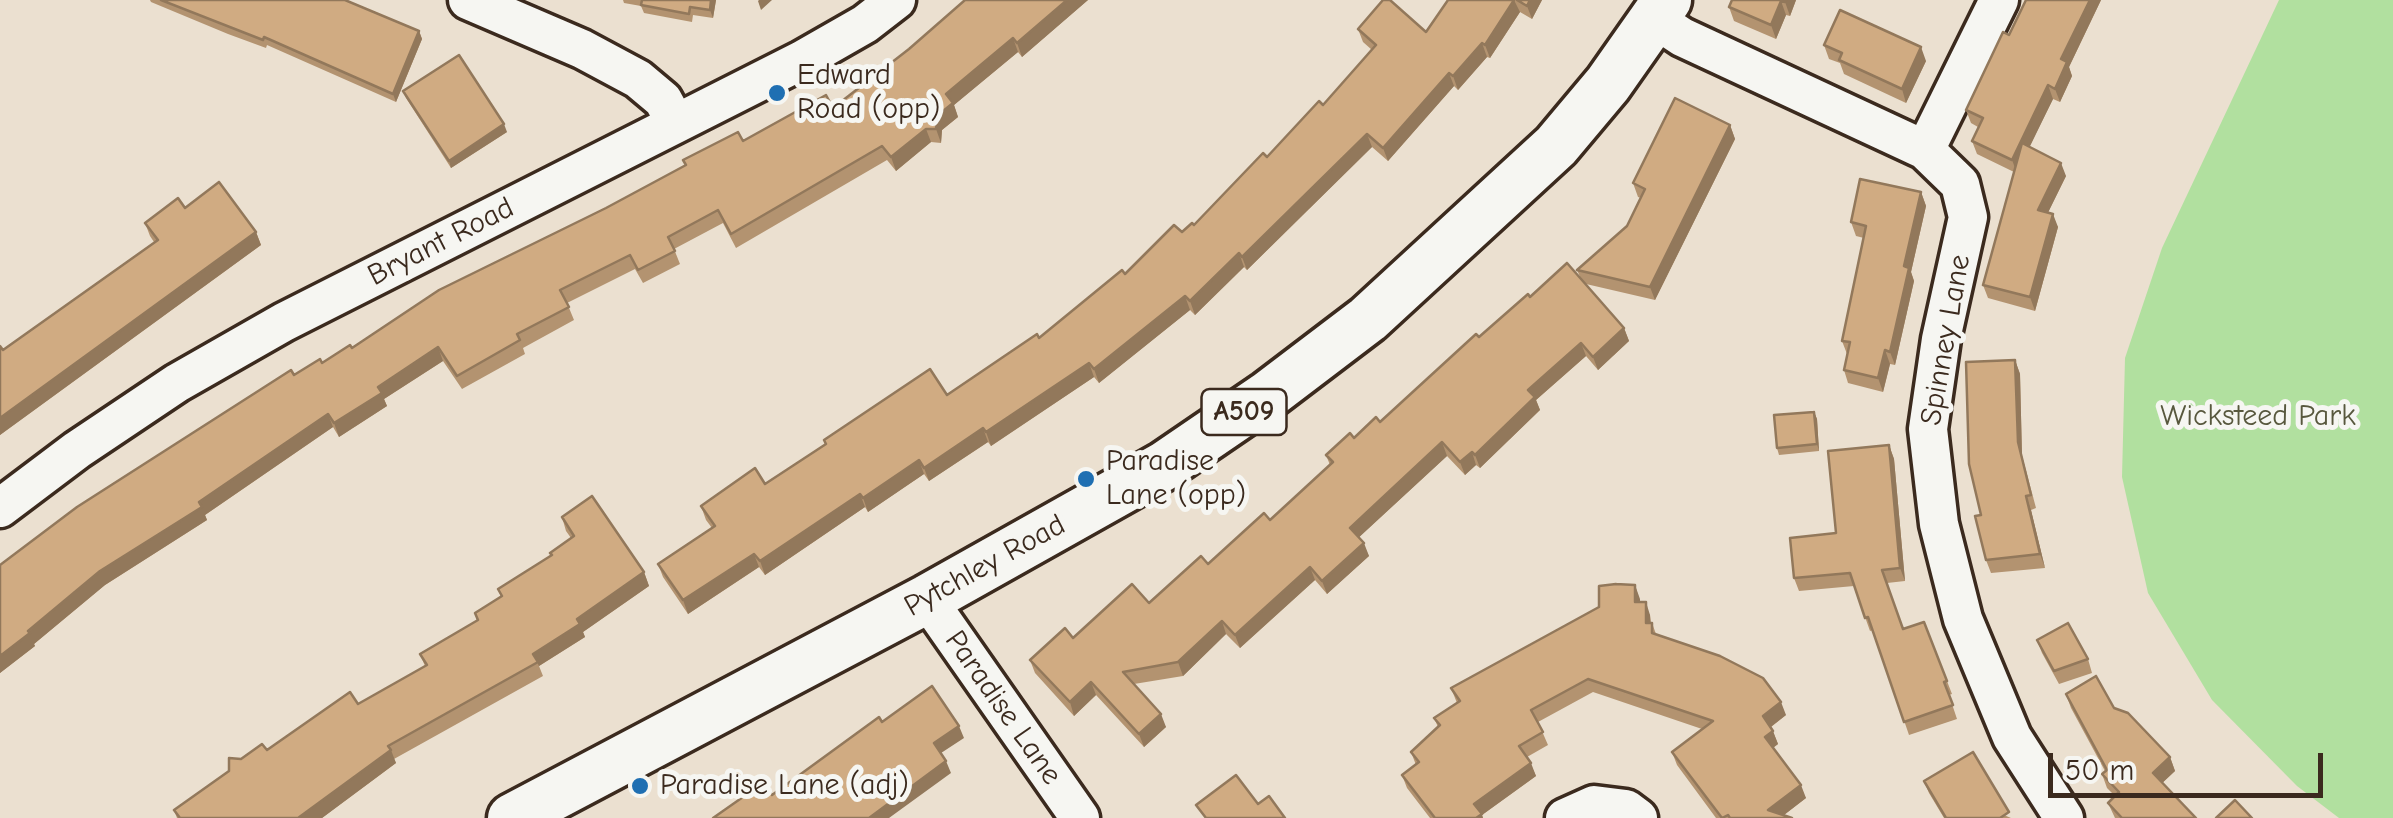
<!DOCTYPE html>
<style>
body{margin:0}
#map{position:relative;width:2393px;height:818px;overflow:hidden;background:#ebe0d0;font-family:"Comic Neue",sans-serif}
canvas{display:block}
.scale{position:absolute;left:2048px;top:753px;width:275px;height:45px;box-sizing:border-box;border:5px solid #3b2a1e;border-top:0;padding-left:12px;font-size:30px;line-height:35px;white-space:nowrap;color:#3b2a1e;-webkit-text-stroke:8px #f6f6f2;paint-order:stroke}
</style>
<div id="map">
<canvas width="2393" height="818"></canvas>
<div class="scale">50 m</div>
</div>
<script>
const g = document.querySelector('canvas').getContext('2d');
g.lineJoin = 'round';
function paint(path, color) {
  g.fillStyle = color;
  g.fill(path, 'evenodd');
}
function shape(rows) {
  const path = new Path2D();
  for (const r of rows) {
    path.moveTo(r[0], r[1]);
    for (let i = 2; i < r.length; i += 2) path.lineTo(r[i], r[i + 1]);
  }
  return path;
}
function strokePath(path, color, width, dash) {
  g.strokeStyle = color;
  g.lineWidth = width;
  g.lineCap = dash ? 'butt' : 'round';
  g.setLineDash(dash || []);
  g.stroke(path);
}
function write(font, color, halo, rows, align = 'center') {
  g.font = font + ' "Comic Neue",sans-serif';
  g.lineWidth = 10;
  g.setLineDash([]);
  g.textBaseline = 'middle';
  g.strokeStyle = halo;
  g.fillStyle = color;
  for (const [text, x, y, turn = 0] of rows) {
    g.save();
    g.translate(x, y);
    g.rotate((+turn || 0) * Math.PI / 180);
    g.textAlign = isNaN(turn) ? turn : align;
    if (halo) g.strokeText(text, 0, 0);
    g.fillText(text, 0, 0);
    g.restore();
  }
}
paint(shape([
 [2279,0,2393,0,2393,818,2339,818,2297,786,2212,700,2148,593,2122,477,2125,358,2162,248]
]), '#b1e09f');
const minor = shape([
 [468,0,582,49,638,79,663,100,675,122],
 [1655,19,1682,37,1925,150,1960,184,1968,217,1941,339,1928,429,1939,524,1963,619,2012,737,2064,818],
 [1925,150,1999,0],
 [0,508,77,450,177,383,284,322,802,60,865,24,896,0],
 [927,599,1080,818],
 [1565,818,1594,805,1626,809,1638,818]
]);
const major = shape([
 [512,818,927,599,1164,466,1268,395,1368,319,1556,146,1608,84,1667,0]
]);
strokePath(minor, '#3b2a1e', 45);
strokePath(major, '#3b2a1e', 55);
strokePath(minor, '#f6f6f2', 38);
strokePath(major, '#f6f6f2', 48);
paint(shape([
 [150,0,345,0,419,31,422,39,396,102,267,45,266,48,228,34,151,2],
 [623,0,716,0,713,18,693,15,692,22,644,13,641,6,624,3],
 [965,0,1088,0,1022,57,1018,52,954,105,958,117,942,130,941,143,931,142,896,171,887,160,736,248,723,223,674,249,680,264,643,283,635,269,567,303,574,320,523,348,525,354,462,389,443,361,384,399,387,406,339,437,333,427,205,515,207,520,105,585,34,644,35,646,0,673,0,565,294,375,352,348,743,141,833,108,909,49],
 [1448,0,1542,0,1532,19,1520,12,1490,58,1487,57,1458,90,1454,86,1388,161,1372,147,1247,270,1244,267,1195,315,1190,310,1099,383,1094,377,991,446,988,442,929,481,924,474,868,512,865,507,765,575,759,567,688,614,663,577,658,564,712,528,706,520,701,506,765,484,825,445,824,440,947,395,1039,338,1125,274,1182,232,1194,225,1323,105,1372,50,1363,42,1358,29,1426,32],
 [1732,0,1796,0,1790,16,1786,15,1776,39,1734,21,1729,7],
 [2026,0,2101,0,2069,67,2072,76,2060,102,2053,99,2029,147,2066,176,2048,212,2058,227,2035,311,1988,298,1983,285,2014,172,1977,154,1972,141,1978,127,1971,123,1966,110,2009,35],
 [1824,45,1926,61,1906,103,1844,74,1840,63,1829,59],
 [403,91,507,132,451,168,406,98],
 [1730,125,1735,139,1655,300,1586,284,1624,328,1629,341,1598,370,1586,356,1536,400,1540,410,1480,468,1476,465,1465,475,1447,456,1359,537,1369,556,1327,594,1315,580,1240,648,1226,634,1183,676,1134,684,1166,727,1144,747,1096,695,1074,716,1035,673,1030,660,1073,638,1149,603,1208,564,1270,520,1330,465,1326,455,1380,422,1479,337,1530,297,1581,279,1577,270,1627,226,1641,198,1638,197,1633,183],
 [1921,192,1926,206,1911,272,1914,281,1895,365,1890,364,1883,392,1848,383,1844,370,1847,354,1842,341,1864,238,1856,236,1851,222],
 [185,208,256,232,261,245,0,435,0,346,3,350,154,242,150,236,145,223],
 [2015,360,2020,374,2022,456,2036,508,2031,510,2045,568,1991,573,1986,560,1981,515],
 [1814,412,1817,419,1819,451,1779,455,1777,448],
 [1889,445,1894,459,1905,581,1887,583,1903,629,1924,622,1952,694,1949,695,1957,719,1909,735,1873,630,1870,631,1854,586,1799,591,1794,578,1836,533],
 [562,517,644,572,649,586,583,632,585,637,539,666,543,676,394,759,396,763,322,818,177,818,174,810,229,771,241,759,267,750,358,704,425,666,420,654,477,621,475,613,501,597,498,589,551,556,571,538,566,531],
 [1635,585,1640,602,1650,615,1651,623,1652,623,1656,634,1786,715,1771,727,1778,744,1773,748,1806,798,1784,815,1792,818,1716,818,1677,765,1672,752,1702,729,1593,692,1538,722,1548,745,1527,757,1536,776,1482,815,1483,818,1430,818,1407,788,1402,775,1416,765,1411,752,1438,727,1434,718,1457,703,1451,688,1599,607],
 [2037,640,2088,659,2092,673,2059,684,2042,653],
 [2066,694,2114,708,2170,757,2175,771,2162,783,2196,818,2115,818,2108,803,2115,796,2107,788,2102,774,2105,771,2071,708],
 [1924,781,2011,818,1944,818,1929,793]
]), '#b39370');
paint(shape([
 [711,0,716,0,713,18,710,10],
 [759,0,772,0,761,10,758,1],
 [1067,0,1088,0,1022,57,1017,43],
 [1514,0,1520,12,1490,58,1485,45],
 [1530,0,1542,0,1532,19,1527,6],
 [1786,0,1796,0,1790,16,1785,2],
 [2090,0,2101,0,2069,67,2072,76,2060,102,2055,89,2061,59],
 [1781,1,1786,15,1776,39,1771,25],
 [419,31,422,39,396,102,393,94],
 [1013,38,1018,52,954,105,958,117,942,130,941,143,936,129,937,116,946,94],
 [1482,43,1487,57,1458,90,1453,76],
 [1921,47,1926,61,1906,103,1902,89],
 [1449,73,1454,86,1388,161,1383,148],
 [2048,85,2053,99,2017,173,2012,160],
 [504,124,507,132,451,168,449,161],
 [1730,125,1735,139,1655,300,1650,287],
 [926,129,931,142,896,171,891,157],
 [1367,134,1372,147,1247,270,1242,257],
 [2061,163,2066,176,2043,223,2038,210],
 [1921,192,1926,206,1911,272,1914,281,1895,365,1890,352,1904,266],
 [2053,214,2058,227,2035,311,2030,297],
 [256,232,261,245,0,435,0,418],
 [1239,253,1244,267,1195,315,1190,301],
 [1185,296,1190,310,1099,383,1094,369],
 [1624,328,1629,341,1598,370,1593,357],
 [1581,343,1586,356,1536,400,1540,410,1480,468,1475,455,1528,390],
 [438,347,443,361,384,399,387,406,339,437,334,423,378,387],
 [1885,350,1890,364,1883,392,1878,378],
 [2015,360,2020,374,2022,456,2036,508,2018,442],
 [1089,363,1094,377,991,446,986,432],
 [1814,412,1817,419,1819,451,1817,444],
 [328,414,333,427,205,515,207,520,105,585,34,644,35,646,0,673,0,656,100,571],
 [983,428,988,442,929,481,924,468],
 [1442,442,1447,456,1355,541,1350,528],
 [1889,445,1894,459,1905,581,1900,568],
 [1472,452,1476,465,1465,475,1460,462],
 [919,460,924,474,868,512,863,498],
 [860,494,865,507,765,575,760,561],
 [2026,496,2031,510,2045,568,2040,554],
 [1364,543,1369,556,1327,594,1322,581],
 [754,554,759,567,688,614,683,600],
 [1310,567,1315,580,1240,648,1235,635],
 [644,572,649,586,583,632,585,637,539,666,533,654,577,619],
 [1635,585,1640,599,1640,616,1635,602],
 [1646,602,1650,615,1651,636,1646,623],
 [1222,621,1226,634,1183,676,1178,662],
 [1091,682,1096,695,1074,716,1070,702],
 [1781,702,1786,715,1768,729,1763,716],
 [1161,714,1166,727,1144,747,1139,734],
 [959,726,964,738,938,755,934,743],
 [1773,731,1778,744,1770,750,1765,737],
 [391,750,396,763,322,818,298,818],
 [2170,757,2175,771,2158,787,2153,773],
 [946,761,951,773,889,818,869,818],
 [1531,763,1536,776,1482,815,1483,818,1476,818,1474,804],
 [1801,785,1806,798,1780,818,1768,810]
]), '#92785b');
const building = shape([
 [161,0,345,0,419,31,393,94,264,37,263,40,161,0],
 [642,0,711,0,710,10,690,7,689,14,641,5,642,0],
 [965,0,1067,0,1017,43,1013,38,946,94,953,103,937,116,936,129,926,129,891,157,882,146,731,234,718,210,668,237,675,251,638,270,630,255,560,290,569,307,517,334,520,340,457,376,438,347,378,387,382,393,334,423,328,414,199,502,202,507,100,571,28,631,30,633,0,656,0,565,77,507,291,370,294,375,320,359,322,363,350,345,352,348,439,290,606,208,686,165,683,160,738,132,743,141,826,95,833,108,909,49,965,0],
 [1383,0,1390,0,1426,32,1448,0,1514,0,1485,45,1482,43,1453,76,1449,73,1383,148,1367,134,1242,257,1239,253,1190,301,1185,296,1094,369,1089,363,986,432,983,428,924,468,919,460,863,498,860,494,760,561,754,554,683,600,658,564,715,526,701,506,755,468,765,484,826,444,824,440,930,369,947,395,1037,334,1039,338,1122,270,1125,274,1174,225,1182,232,1192,223,1194,225,1263,153,1267,157,1319,101,1323,105,1376,45,1358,29,1383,0],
 [1517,0,1530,0,1527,6,1517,0],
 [1732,0,1786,0,1785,2,1781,1,1771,25,1729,7,1732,0],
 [2026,0,2090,0,2061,59,2067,62,2055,89,2048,85,2012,160,1972,141,1983,118,1966,110,2003,32,2009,35,2026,0],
 [1840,10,1921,47,1902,89,1839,60,1842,53,1824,45,1840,10],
 [459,55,504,124,449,161,403,91,459,55],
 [1675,98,1730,125,1650,287,1577,270,1627,226,1645,189,1633,183,1675,98],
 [2022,143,2061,163,2038,210,2053,214,2030,297,1983,285,2022,143],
 [1860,179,1921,192,1904,266,1909,268,1890,352,1885,350,1878,378,1844,370,1850,342,1842,341,1866,226,1851,222,1860,179],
 [219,182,256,232,0,418,0,346,3,350,158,240,145,223,178,198,185,208,219,182],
 [1567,263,1624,328,1593,357,1581,343,1528,390,1535,397,1475,455,1472,452,1460,462,1442,442,1350,528,1364,543,1322,581,1310,567,1235,635,1222,621,1178,662,1123,672,1161,714,1139,734,1091,682,1070,702,1030,660,1065,628,1073,638,1132,584,1149,603,1201,556,1208,564,1264,513,1270,520,1333,462,1326,455,1350,433,1354,438,1376,417,1380,422,1476,334,1479,337,1528,294,1530,297,1567,263],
 [2015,360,2018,442,2031,495,2026,496,2040,554,1986,560,1975,516,1981,515,1969,464,1966,362,2015,360],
 [1814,412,1817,444,1777,448,1774,415,1814,412],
 [1889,445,1900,568,1882,570,1903,629,1924,622,1947,681,1944,682,1953,705,1904,722,1868,617,1865,618,1850,573,1794,578,1790,538,1836,533,1828,451,1889,445],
 [592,496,644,572,577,619,580,624,533,654,538,662,388,746,391,750,298,818,180,818,174,810,229,771,229,758,241,759,262,744,267,750,350,692,358,704,427,665,420,654,478,620,475,613,502,596,498,589,552,555,550,553,574,536,562,517,592,496],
 [1616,584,1635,585,1635,602,1646,602,1646,623,1652,623,1652,633,1720,656,1763,678,1781,702,1763,716,1773,731,1765,737,1801,785,1768,810,1792,818,1730,818,1728,815,1722,818,1672,752,1713,721,1588,679,1531,710,1543,732,1519,746,1531,763,1474,804,1482,814,1476,818,1435,818,1402,775,1419,762,1411,752,1440,725,1434,718,1460,701,1451,688,1599,607,1599,586,1616,584],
 [2068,623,2088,659,2054,671,2037,640,2068,623],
 [2096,676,2114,708,2128,713,2170,757,2153,773,2196,818,2122,818,2108,803,2119,792,2102,774,2107,770,2066,694,2096,676],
 [932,686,959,726,934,743,946,761,869,818,713,818,763,783,772,795,879,717,882,722,932,686],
 [1973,752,2009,812,2000,818,1946,818,1924,781,1973,752],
 [1236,775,1258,804,1269,796,1285,818,1206,818,1196,805,1236,775],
 [2235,800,2252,818,2216,818,2235,800]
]);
paint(building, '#d0ab82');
strokePath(building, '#92785b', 2.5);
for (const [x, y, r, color] of [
 [777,93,10,"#1f6fb2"],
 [1086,479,10,"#1f6fb2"],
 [640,786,10,"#1f6fb2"]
]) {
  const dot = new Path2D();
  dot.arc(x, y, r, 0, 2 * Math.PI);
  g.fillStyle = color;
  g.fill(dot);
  strokePath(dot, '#f6f6f2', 4);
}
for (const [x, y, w] of [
 [1244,412,85]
]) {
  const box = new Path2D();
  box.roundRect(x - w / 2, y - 23, w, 46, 8);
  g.fillStyle = '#f6f6f2';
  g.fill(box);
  strokePath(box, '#3b2a1e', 2.5);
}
write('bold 28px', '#3b2a1e', null, [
 ["A509",1244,412]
]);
write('30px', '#3b2a1e', '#f6f6f2', [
 ["Edward",797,76],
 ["Road (opp)",797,110],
 ["Paradise",1106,462],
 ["Lane (opp)",1106,496],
 ["Paradise Lane (adj)",660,786]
], 'left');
write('30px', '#3b2a1e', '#f6f6f2', [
 ["Bryant Road",441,242,-27],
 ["Spinney Lane",1946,340,-80],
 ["Pytchley Road",985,566,-29],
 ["Paradise Lane",1003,708,55]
]);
write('30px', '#58583e', '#f6f6f2', [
 ["Wicksteed Park",2258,417]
]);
</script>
